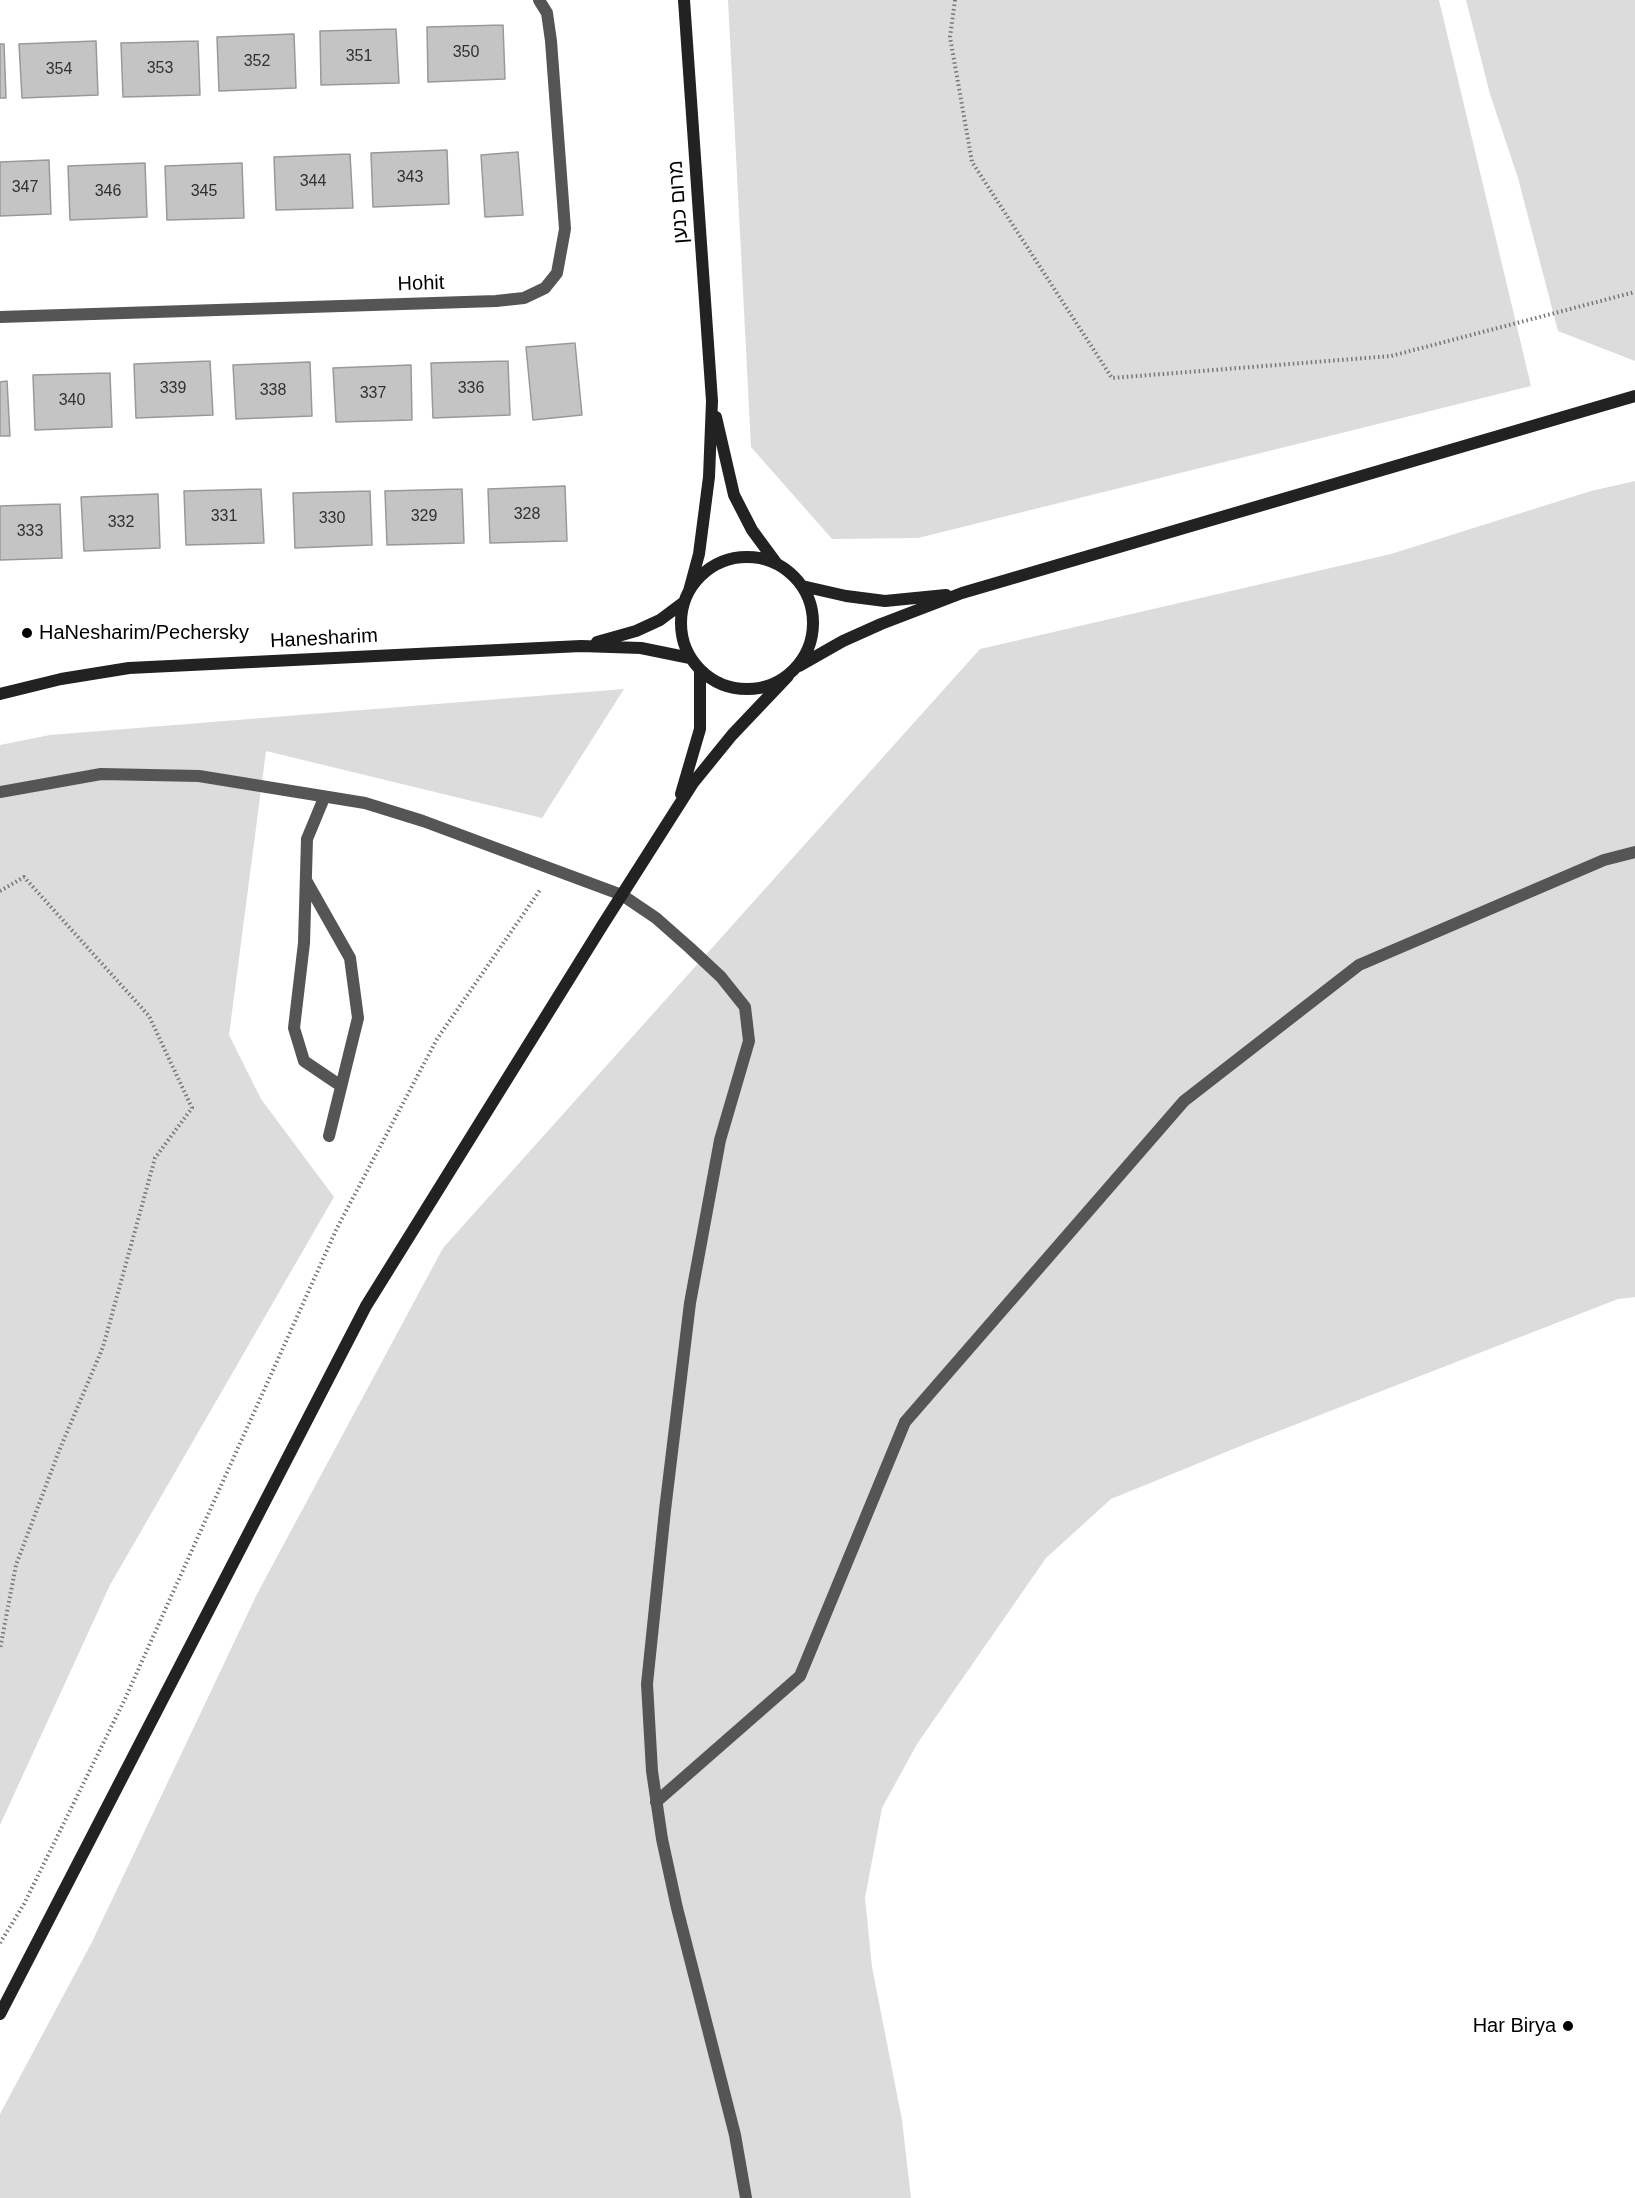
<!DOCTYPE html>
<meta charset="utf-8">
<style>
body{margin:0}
canvas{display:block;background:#fff}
</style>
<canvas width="1635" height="2198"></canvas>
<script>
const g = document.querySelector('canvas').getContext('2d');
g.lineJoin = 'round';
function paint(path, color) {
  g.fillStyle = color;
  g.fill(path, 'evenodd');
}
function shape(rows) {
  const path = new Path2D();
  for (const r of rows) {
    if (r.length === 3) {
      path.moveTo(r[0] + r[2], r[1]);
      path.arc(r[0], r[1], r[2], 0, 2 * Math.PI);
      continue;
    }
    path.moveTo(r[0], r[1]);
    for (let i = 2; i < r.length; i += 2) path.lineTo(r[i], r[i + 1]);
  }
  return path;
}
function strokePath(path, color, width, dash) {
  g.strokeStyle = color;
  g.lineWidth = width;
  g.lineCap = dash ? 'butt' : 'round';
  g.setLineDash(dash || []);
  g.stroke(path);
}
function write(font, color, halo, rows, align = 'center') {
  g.font = font + ' Helvetica,Heebo,sans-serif';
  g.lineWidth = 4.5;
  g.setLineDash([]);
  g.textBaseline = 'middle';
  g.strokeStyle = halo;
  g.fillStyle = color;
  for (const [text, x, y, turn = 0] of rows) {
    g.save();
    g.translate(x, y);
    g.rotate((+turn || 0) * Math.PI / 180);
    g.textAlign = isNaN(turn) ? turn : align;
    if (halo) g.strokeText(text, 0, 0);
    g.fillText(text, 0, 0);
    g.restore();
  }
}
paint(shape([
 [728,0,1439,0,1531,386,918,538,832,539,751,447],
 [1466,0,1635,0,1635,361,1558,331,1518,178,1490,94],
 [1635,481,1635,1297,1618,1299,1248,1443,1111,1499,1046,1558,917,1744,882,1808,865,1898,872,1967,902,2120,911,2198,0,2198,0,2114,92,1942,257,1594,443,1248,980,649,1391,554,1591,491],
 [624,689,542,818,266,751,229,1035,261,1099,334,1197,110,1585,0,1825,0,745,50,735]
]), '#dcdcdc');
const building = shape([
 [503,25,505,79,428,82,427,27,503,25],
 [396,29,399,83,321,85,320,31,396,29],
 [294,34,296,88,219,91,217,37,294,34],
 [96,41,98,95,22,98,19,44,96,41],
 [198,41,200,95,123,97,121,43,198,41],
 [0,44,4,44,6,98,0,98,0,44],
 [447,150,449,204,373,207,371,153,447,150],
 [518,152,523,215,485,217,481,155,518,152],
 [350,154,353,208,276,210,274,157,350,154],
 [49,160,51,214,0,216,0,162,49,160],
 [145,163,147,217,70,220,68,166,145,163],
 [242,163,244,218,167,220,165,166,242,163],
 [575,343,582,415,533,420,526,347,575,343],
 [210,361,213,415,136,418,134,364,210,361],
 [508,361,510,415,433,418,431,363,508,361],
 [310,362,312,416,236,419,233,365,310,362],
 [411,365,412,420,336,422,333,368,411,365],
 [110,373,112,427,35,430,33,375,110,373],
 [7,381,10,436,0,436,0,382,7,381],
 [565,486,567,541,490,543,488,489,565,486],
 [261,489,264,543,186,545,184,491,261,489],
 [462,489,464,543,387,545,385,491,462,489],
 [370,491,372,545,295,548,293,493,370,491],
 [158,494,160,548,84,551,81,497,158,494],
 [60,504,62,558,0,560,0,506,60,504]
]);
paint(building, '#c4c4c4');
strokePath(building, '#999', 1.5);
strokePath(shape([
 [955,0,950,37,972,162,1112,378,1391,356,1635,292],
 [0,891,24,877,149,1016,192,1108,155,1158,103,1347,59,1451,16,1565,0,1649],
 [0,1943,24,1904,125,1699,337,1228,437,1039,540,890]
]), '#777', 4, [1.5, 3]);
strokePath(shape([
 [324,798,307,839,304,943,294,1028,304,1061,341,1086],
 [307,882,350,958,358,1018,329,1136],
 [656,1802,800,1676,905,1422,1184,1101,1359,965,1604,860,1635,852]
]), '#555', 12);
strokePath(shape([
 [0,317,496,301,524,298,545,288,557,273,565,229,551,41,547,13,539,0],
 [0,792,101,774,199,776,365,803,423,821,622,895,656,918,690,948,721,977,745,1007,749,1041,720,1140,690,1303,665,1510,647,1684,652,1771,662,1839,677,1908,735,2135,746,2198]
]), '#555', 12);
strokePath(shape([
 [684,0,712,401,709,477,699,554,689,591],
 [716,417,734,495,752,530,777,564],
 [747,623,66],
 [802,586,846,596,885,601,946,595],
 [597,642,636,631,660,620,684,602],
 [799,666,843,641,881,624,962,593,1635,396],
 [0,694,61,679,129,668,581,646,641,648,690,658],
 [681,794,700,729,700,670],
 [0,2014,366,1306,602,926,693,783,732,735,788,676]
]), '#222', 12);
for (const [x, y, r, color] of [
 [27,633,6,"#000"],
 [1568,2026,6,"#000"]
]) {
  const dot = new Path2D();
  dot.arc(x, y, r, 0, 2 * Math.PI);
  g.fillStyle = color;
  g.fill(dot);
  strokePath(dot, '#fff', 2);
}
write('16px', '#313131', null, [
 ["350",466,53],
 ["351",359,57],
 ["352",257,62],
 ["353",160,69],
 ["354",59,70],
 ["343",410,178],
 ["344",313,182],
 ["347",25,188],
 ["346",108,192],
 ["345",204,192],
 ["339",173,389],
 ["336",471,389],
 ["338",273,391],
 ["337",373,394],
 ["340",72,401],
 ["328",527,515],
 ["331",224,517],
 ["329",424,517],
 ["330",332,519],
 ["332",121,523],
 ["333",30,532]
]);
write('20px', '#000', '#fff', [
 ["מרום כנען",679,202,-94],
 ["Hohit",421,284,-2],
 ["Hanesharim",324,639,-3]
]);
write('20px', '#000', '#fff', [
 ["HaNesharim/Pechersky",39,633],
 ["Har Birya",1556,2026,"right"]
], 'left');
</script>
